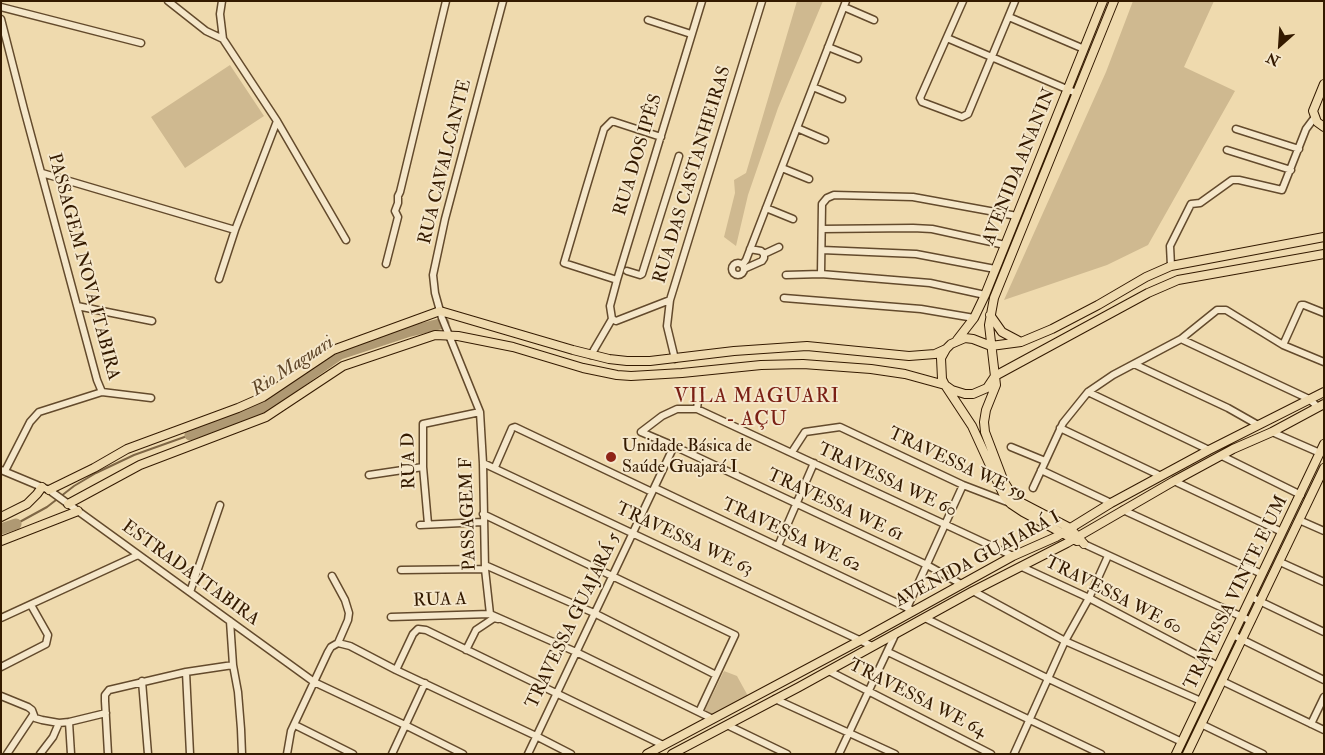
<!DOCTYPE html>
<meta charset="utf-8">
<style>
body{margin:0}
#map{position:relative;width:1325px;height:755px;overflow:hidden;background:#efdaae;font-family:"IM FELL Double Pica",serif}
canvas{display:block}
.frame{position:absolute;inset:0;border:2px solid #341a00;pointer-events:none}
.north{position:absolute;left:1255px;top:20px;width:50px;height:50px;-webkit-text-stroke:4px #f5e7ca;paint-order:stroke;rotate:206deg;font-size:14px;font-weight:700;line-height:20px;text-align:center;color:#341a00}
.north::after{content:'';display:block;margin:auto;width:18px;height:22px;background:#341a00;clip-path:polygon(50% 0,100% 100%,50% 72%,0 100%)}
</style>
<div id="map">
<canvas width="1325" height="755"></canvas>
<div class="frame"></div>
<div class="north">N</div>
</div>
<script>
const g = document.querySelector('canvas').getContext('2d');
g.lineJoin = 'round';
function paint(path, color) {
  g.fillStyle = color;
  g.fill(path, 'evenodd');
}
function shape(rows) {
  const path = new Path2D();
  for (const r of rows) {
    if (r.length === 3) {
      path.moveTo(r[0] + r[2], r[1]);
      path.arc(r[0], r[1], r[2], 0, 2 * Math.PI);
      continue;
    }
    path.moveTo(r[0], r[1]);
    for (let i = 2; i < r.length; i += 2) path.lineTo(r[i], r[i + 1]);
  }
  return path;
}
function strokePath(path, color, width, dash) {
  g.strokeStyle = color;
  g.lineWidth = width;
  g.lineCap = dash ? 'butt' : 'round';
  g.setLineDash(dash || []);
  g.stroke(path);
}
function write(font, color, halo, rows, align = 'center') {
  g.font = font + ' "IM FELL Double Pica",serif';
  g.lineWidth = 4;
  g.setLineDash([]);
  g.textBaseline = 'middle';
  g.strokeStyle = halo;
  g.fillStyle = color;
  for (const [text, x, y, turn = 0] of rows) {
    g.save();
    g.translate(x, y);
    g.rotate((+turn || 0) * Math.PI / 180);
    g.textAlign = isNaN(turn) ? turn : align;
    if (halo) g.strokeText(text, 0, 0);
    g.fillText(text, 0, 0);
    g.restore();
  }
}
paint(shape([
 [797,1,823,1,778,108,748,195,736,246,724,237,735,193,734,180,746,173],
 [1133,1,1214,1,1184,67,1235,91,1148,245,1107,265,1004,300,1106,72],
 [230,65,264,116,185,168,151,117],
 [724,671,737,676,748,696,714,715,705,710]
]), '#cfb990');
strokePath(shape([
 [16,524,47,507,74,486,96,473,134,455,190,435]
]), '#7e6645', 2);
strokePath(shape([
 [190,435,263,408,340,354,407,332,444,323],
 [1,529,16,524]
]), '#af9973', 11);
const minor = shape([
 [168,1,206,31,223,39],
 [222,1,220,14,223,39,277,121,346,240],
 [963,1,920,98,922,102,962,117,968,114,1015,1],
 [1,7,141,43],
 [844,7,874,20],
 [1009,17,1084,49],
 [1,19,24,109,97,380,102,392],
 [648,20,691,34],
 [947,38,1076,93],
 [828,47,858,59],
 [813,87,842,99],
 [797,128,825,140],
 [1236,129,1299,149],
 [1227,150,1291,170],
 [782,168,809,179],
 [42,173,235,230],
 [766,208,793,219],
 [822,229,913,228,932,229,1005,245],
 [822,250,916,254,995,269],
 [764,254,779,247],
 [738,269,6],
 [386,264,398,217,395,211,398,203,398,196,400,192,446,1],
 [742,265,746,260,846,1],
 [1171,266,1170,246,1191,204,1200,203,1232,180,1239,180,1282,190,1306,129,1315,117],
 [744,269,762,261,764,258,764,254,761,251,750,249],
 [627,271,640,275,642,274,679,156],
 [821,274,822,204,827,198,834,195,913,197,1017,216],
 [786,275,821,274,930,283,985,295],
 [219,279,235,230,277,121],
 [617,280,564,263,585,192,604,129,612,121,661,137],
 [784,298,921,309,974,318],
 [77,306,152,321],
 [612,319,610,306,617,280,702,1],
 [612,319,616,321,670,300],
 [1181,339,1309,399,1318,407],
 [1283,345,1301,305,1304,305,1324,313],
 [591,355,612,319],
 [675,359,667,326,670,300,762,1],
 [1134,364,1228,408,1258,425],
 [696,390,698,401,697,409],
 [1088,392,1209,450],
 [1060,428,1161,476],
 [1272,432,1320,453],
 [1011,447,1045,461],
 [792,452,805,432,840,427,963,485,1010,503],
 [1222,456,1301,495],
 [483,463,872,646],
 [495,467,512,428,515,427,652,492],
 [1,470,49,490,314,682,405,725,463,754],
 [1041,470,1111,503],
 [5,471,30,422,39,412,102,392,151,398],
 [369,475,423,467],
 [1174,481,1282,532],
 [655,488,914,611],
 [1033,488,1063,423,1088,392,1113,375,1181,339,1217,310,1226,310,1283,345,1324,362],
 [1123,510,1262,574],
 [483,514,735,635,699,712],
 [1299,520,1324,531],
 [428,524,423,467,423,424,480,412],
 [420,525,483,522],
 [1084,544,1251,621],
 [778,546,814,463],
 [1280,562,1324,582],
 [485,565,594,613,716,675],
 [1022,567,1089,598,1218,666],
 [401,570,485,569],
 [961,584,927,565,674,446,641,432,662,416,677,409,697,409,1013,556],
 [973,591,1065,641,1201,701],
 [190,592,220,505],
 [1251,597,1324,632],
 [907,608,963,485],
 [490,614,485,569,483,463,480,412,442,318,435,293,433,275,445,219,503,1],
 [391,617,490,614,576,652,713,719],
 [1,618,138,555],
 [925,618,1049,679,1182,742],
 [230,621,233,665,238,692,241,729,242,754],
 [1233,635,1324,680],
 [338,643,350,646,396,670,536,736,571,754],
 [466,650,476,630,494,618,498,619],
 [888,652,1101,754],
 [1,667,46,644,48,635,31,605],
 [396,670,413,634,418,629,426,630,663,745],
 [829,671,991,754],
 [186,672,190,754],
 [142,681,148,754],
 [1222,681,1324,730],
 [1,696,28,707,32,710,35,718,42,720,59,723,69,722,106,713],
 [775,699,895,754],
 [69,722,71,754],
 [1201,724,1263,754],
 [1311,724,1324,697],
 [295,725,353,754],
 [727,725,787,754],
 [7,754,33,715],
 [40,754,53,737,59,723],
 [108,754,105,701,105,695,109,690,186,672,233,665],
 [287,754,291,731,328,652,331,647,338,643,348,620,349,613,345,600,332,576],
 [392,754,425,683],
 [528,754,674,446],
 [839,754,895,635],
 [1014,754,1065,641,1089,598,1108,556]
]);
const major = shape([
 [1324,84,1313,111,1317,122,1324,127],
 [990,315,1002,332,1019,341],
 [957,340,974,318,985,295,1103,1],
 [991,346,1021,342,1052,329,1098,305,1146,277,1171,266,1324,237],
 [991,346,973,339,965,338,951,344,946,349,941,358,942,379,945,385,952,390,965,394,973,394,987,388,995,376],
 [995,376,1148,293,1178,280,1324,254],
 [945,385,972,426,1004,496,1011,504,1023,512,1077,541],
 [49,490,94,468,127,449,238,408,263,397,333,350,440,311,573,350,609,359,627,361,650,361,734,351,807,346,909,356,935,354,946,349],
 [68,504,140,465,266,417,343,366,435,335,458,336,513,347,583,368,617,375,631,376,682,373,761,365,803,364,871,369,905,374,945,385],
 [1,517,27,504,37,494,42,487],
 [1,541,78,511],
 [1084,544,1070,528,1022,503,1013,496,1004,482,985,432,984,422,986,410,996,385,989,325,994,298,1114,1],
 [647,754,861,640,1013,556,1056,537,1111,503,1209,450,1324,392],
 [672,754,799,687,973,591,1067,543,1174,481,1233,449,1272,432,1324,404],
 [1176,754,1324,444],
 [1187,754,1324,468]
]);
strokePath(minor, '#634a2c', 9);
strokePath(major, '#341a00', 10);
strokePath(minor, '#f5e7ca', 6);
strokePath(major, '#efdaae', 8);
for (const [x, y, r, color] of [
 [611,457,6,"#8f2418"]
]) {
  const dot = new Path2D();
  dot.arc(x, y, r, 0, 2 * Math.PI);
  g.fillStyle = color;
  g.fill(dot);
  strokePath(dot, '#f5e7ca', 2);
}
write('18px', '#341a00', '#f5e7ca', [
 ["RUA DOS IPÊS",639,155,-73],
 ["RUA CAVALCANTE",446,162,-76],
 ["AVENIDA ANANIN",1020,167,-68],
 ["RUA DAS CASTANHEIRAS",693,175,-73],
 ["PASSAGEM NOVA ITABIRA",83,267,75],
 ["RUA D",410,461,-91],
 ["TRAVESSA WE 59",957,465,25],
 ["TRAVESSA WE 60",887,481,25],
 ["TRAVESSA WE 61",835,506,25],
 ["PASSAGEM F",469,514,-92],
 ["TRAVESSA WE 62",791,536,25],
 ["TRAVESSA WE 63",684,540,25],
 ["AVENIDA GUAJARÁ I",978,560,-28],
 ["ESTRADA ITABIRA",190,574,36],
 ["TRAVESSA VINTE E UM",1237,593,-64],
 ["TRAVESSA WE 60",1113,596,27],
 ["RUA A",440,601,-2],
 ["TRAVESSA GUAJARÁ 5",574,621,-64],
 ["TRAVESSA WE 64",917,699,27]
]);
write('18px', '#341a00', '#f5e7ca', [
 ["Unidade Básica de",622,447],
 ["Saúde Guajará I",622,468]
], 'left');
write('italic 19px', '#5f4628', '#f5e7ca', [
 ["Rio Maguari",293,367,-33]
]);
g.letterSpacing = '1px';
write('20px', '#7a1f14', '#f5e7ca', [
 ["VILA MAGUARI",757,398],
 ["- AÇU",757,421]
]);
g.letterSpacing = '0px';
</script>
